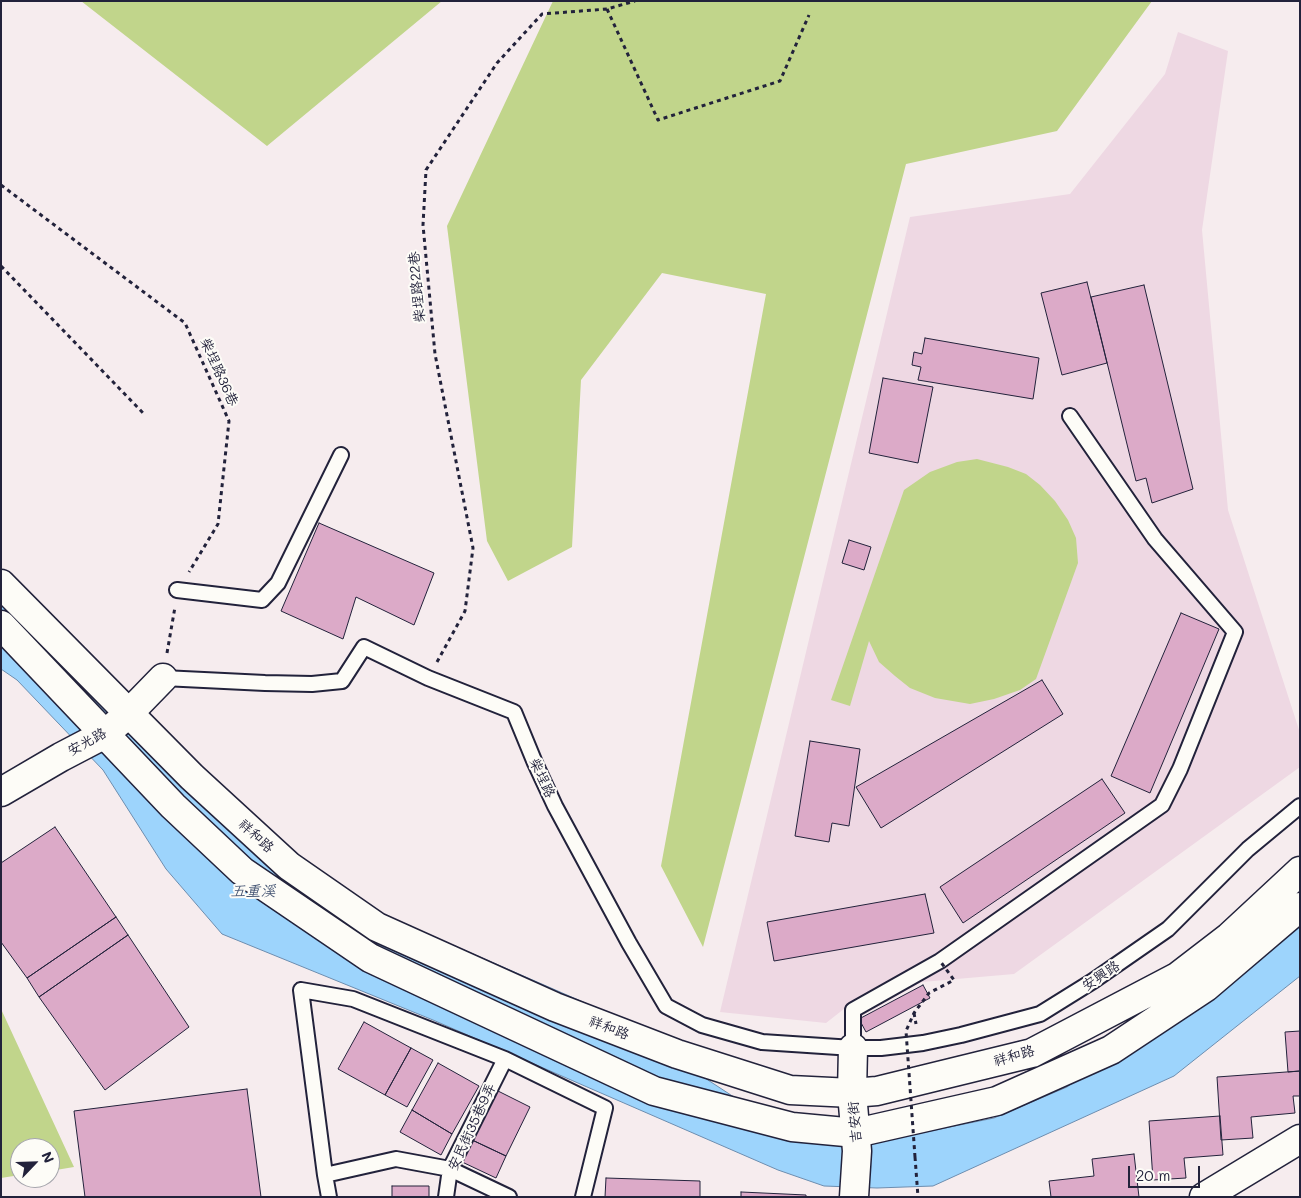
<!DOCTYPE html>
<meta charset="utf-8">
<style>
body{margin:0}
#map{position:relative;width:1301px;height:1198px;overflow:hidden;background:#f6ecee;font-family:Mali,sans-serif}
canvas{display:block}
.frame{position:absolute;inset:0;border:2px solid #22223b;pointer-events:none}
.north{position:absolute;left:10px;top:1138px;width:50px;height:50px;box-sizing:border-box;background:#fdfcf7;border:1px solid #a5a5ac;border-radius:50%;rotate:66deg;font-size:14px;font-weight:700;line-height:20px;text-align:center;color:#22223b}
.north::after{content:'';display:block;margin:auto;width:18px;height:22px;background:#22223b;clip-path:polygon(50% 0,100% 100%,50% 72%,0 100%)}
.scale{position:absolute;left:1128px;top:1166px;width:72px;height:22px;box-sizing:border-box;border:2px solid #22223b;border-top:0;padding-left:6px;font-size:15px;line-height:18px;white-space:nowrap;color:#22223b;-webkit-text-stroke:4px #fdfcf7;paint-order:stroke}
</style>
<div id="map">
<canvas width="1301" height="1198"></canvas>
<div class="frame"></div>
<div class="north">N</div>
<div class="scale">20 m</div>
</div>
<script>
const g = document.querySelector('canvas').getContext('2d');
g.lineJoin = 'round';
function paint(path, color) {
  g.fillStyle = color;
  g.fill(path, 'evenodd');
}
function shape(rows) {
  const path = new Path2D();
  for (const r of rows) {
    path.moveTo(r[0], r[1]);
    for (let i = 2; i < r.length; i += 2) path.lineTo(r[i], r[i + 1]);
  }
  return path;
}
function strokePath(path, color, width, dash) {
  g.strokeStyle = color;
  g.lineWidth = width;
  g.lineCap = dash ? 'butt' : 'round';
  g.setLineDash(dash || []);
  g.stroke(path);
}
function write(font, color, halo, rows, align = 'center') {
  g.font = font + ' Mali,"LXGW WenKai TC",sans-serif';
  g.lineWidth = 4;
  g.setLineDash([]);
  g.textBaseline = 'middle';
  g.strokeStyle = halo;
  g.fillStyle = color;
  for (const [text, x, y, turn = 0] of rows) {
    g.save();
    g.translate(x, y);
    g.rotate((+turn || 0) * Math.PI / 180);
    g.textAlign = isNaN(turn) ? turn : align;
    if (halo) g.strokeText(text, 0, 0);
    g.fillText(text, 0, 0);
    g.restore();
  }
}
paint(shape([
 [1178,32,1228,51,1202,230,1228,510,1300,733,1300,767,1014,974,922,982,858,1018,849,1005,826,1023,720,1012,910,217,1070,194,1165,74]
]), '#eed8e3');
paint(shape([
 [81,1,442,1,267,146],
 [553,1,1152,1,1057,131,906,164,703,947,661,866,766,294,662,273,581,380,572,547,508,581,487,541,447,226],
 [977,459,1008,467,1026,474,1040,485,1055,501,1068,520,1076,538,1078,563,1036,679,1020,690,994,699,970,704,935,698,910,688,895,676,879,662,869,641,850,706,831,700,904,490,930,472,957,462],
 [1,1009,74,1167,50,1171,50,1148,20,1148,20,1175,1,1178]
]), '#c1d58b');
const water = shape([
 [1,575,329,891,599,1009,737,1099,822,1126,896,1138,994,1118,1067,1087,1111,1054,1300,902,1300,976,1174,1076,933,1186,877,1188,824,1186,778,1170,433,1020,222,934,166,869,103,770,17,680,1,669,1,575]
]);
paint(water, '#9dd4fc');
strokePath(water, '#6c8daf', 1);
const building = shape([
 [1087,282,1107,363,1062,375,1041,293,1087,282],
 [1144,285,1193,489,1152,503,1146,478,1136,481,1091,297,1144,285],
 [925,338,1039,358,1033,399,918,380,921,367,912,365,914,352,922,354,925,338],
 [883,378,933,387,918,463,869,453,883,378],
 [319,523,434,573,414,625,356,597,343,639,281,611,319,523],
 [849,540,871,547,864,570,842,563,849,540],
 [1181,613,1219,629,1150,793,1111,776,1181,613],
 [1042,680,1063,714,881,828,856,787,1042,680],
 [810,741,860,749,849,826,832,823,829,842,795,836,810,741],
 [1102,779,1125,813,963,923,940,887,1102,779],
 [55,827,116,917,27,978,1,942,1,863,55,827],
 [925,894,934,933,774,961,767,922,925,894],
 [116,917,128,935,39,997,27,978,116,917],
 [128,935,189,1027,105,1090,39,997,128,935],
 [923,985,930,998,866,1032,859,1019,923,985],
 [364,1022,411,1048,385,1095,338,1069,364,1022],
 [1300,1031,1300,1071,1288,1072,1285,1032,1300,1031],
 [411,1048,433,1060,407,1107,385,1095,411,1048],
 [438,1063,479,1086,452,1134,412,1110,438,1063],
 [1300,1071,1300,1096,1293,1096,1295,1113,1251,1117,1253,1138,1221,1140,1217,1077,1300,1071],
 [247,1089,261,1197,85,1197,74,1111,247,1089],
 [494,1089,530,1107,506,1156,470,1139,494,1089],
 [412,1110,452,1134,441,1155,400,1132,412,1110],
 [1220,1116,1223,1155,1184,1158,1186,1178,1153,1180,1149,1121,1220,1116],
 [470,1139,506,1156,496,1178,460,1161,470,1139],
 [1134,1154,1139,1197,1051,1197,1049,1181,1094,1176,1092,1159,1134,1154],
 [606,1178,700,1181,700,1197,605,1197,606,1178],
 [392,1186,429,1186,429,1197,392,1197,392,1186],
 [741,1192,806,1195,806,1197,741,1197,741,1192]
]);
paint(building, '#dcaac8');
strokePath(building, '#22223b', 1);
const lane = shape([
 [177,590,262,600,278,583,341,455],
 [163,678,265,683,312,684,342,681,364,647,428,678,514,712,535,763,555,806,629,943,666,1006,702,1025,762,1042,853,1048,881,1048,923,1043,961,1035,1040,1014,1093,981,1168,929,1248,849,1300,806],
 [853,1048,853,1010,940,961,1162,805,1180,769,1235,632,1155,539,1070,416],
 [325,1175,301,990,353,999,505,1059,605,1108,583,1197],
 [329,1197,325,1175,396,1159,450,1169,509,1197],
 [446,1197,450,1169,505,1059]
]);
const street = shape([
 [1,792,61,757,105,734,128,714,163,678],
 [853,1048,852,1093,857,1151,854,1197],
 [1204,1197,1300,1139]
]);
const secondary = shape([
 [1,584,192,777,289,866,377,927,555,1007,677,1054,790,1090,852,1093,877,1091,1032,1053,1177,977,1229,937,1300,871],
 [1,625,173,806,242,871,370,958,654,1091,792,1127,856,1133,997,1101,1111,1050,1206,987,1300,907]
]);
strokePath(lane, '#22223b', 18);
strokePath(street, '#22223b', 31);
strokePath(secondary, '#22223b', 31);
strokePath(shape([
 [607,9,658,120,780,81,809,15],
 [1,185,185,323,229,421,218,524,189,572],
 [1,266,145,415],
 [167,653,175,607],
 [437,662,465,611,473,548,435,354,423,225,426,170,497,63,542,14,607,9,635,1],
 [914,1013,916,1024],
 [915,1157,918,1197]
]), '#22223b', 3, [4, 4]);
strokePath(lane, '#fdfcf7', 14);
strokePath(street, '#fdfcf7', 28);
strokePath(secondary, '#fdfcf7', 28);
strokePath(shape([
 [915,1157,906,1031,914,1013,929,993,954,980,940,961]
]), '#22223b', 3, [4, 4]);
write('14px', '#22223b', '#fdfcf7', [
 ["柴埕路22巷",417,287,-95],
 ["柴埕路36巷",219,372,66],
 ["安光路",87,742,-29],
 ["柴埕路",542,778,65],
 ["祥和路",256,836,42],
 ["安興路",1101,976,-34],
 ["祥和路",609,1028,21],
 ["祥和路",1014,1056,-16],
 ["吉安街",855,1122,-95],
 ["安民街35巷9弄",472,1127,-65]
]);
write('italic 15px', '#475775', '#fdfcf7', [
 ["五重溪",253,891]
]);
</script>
